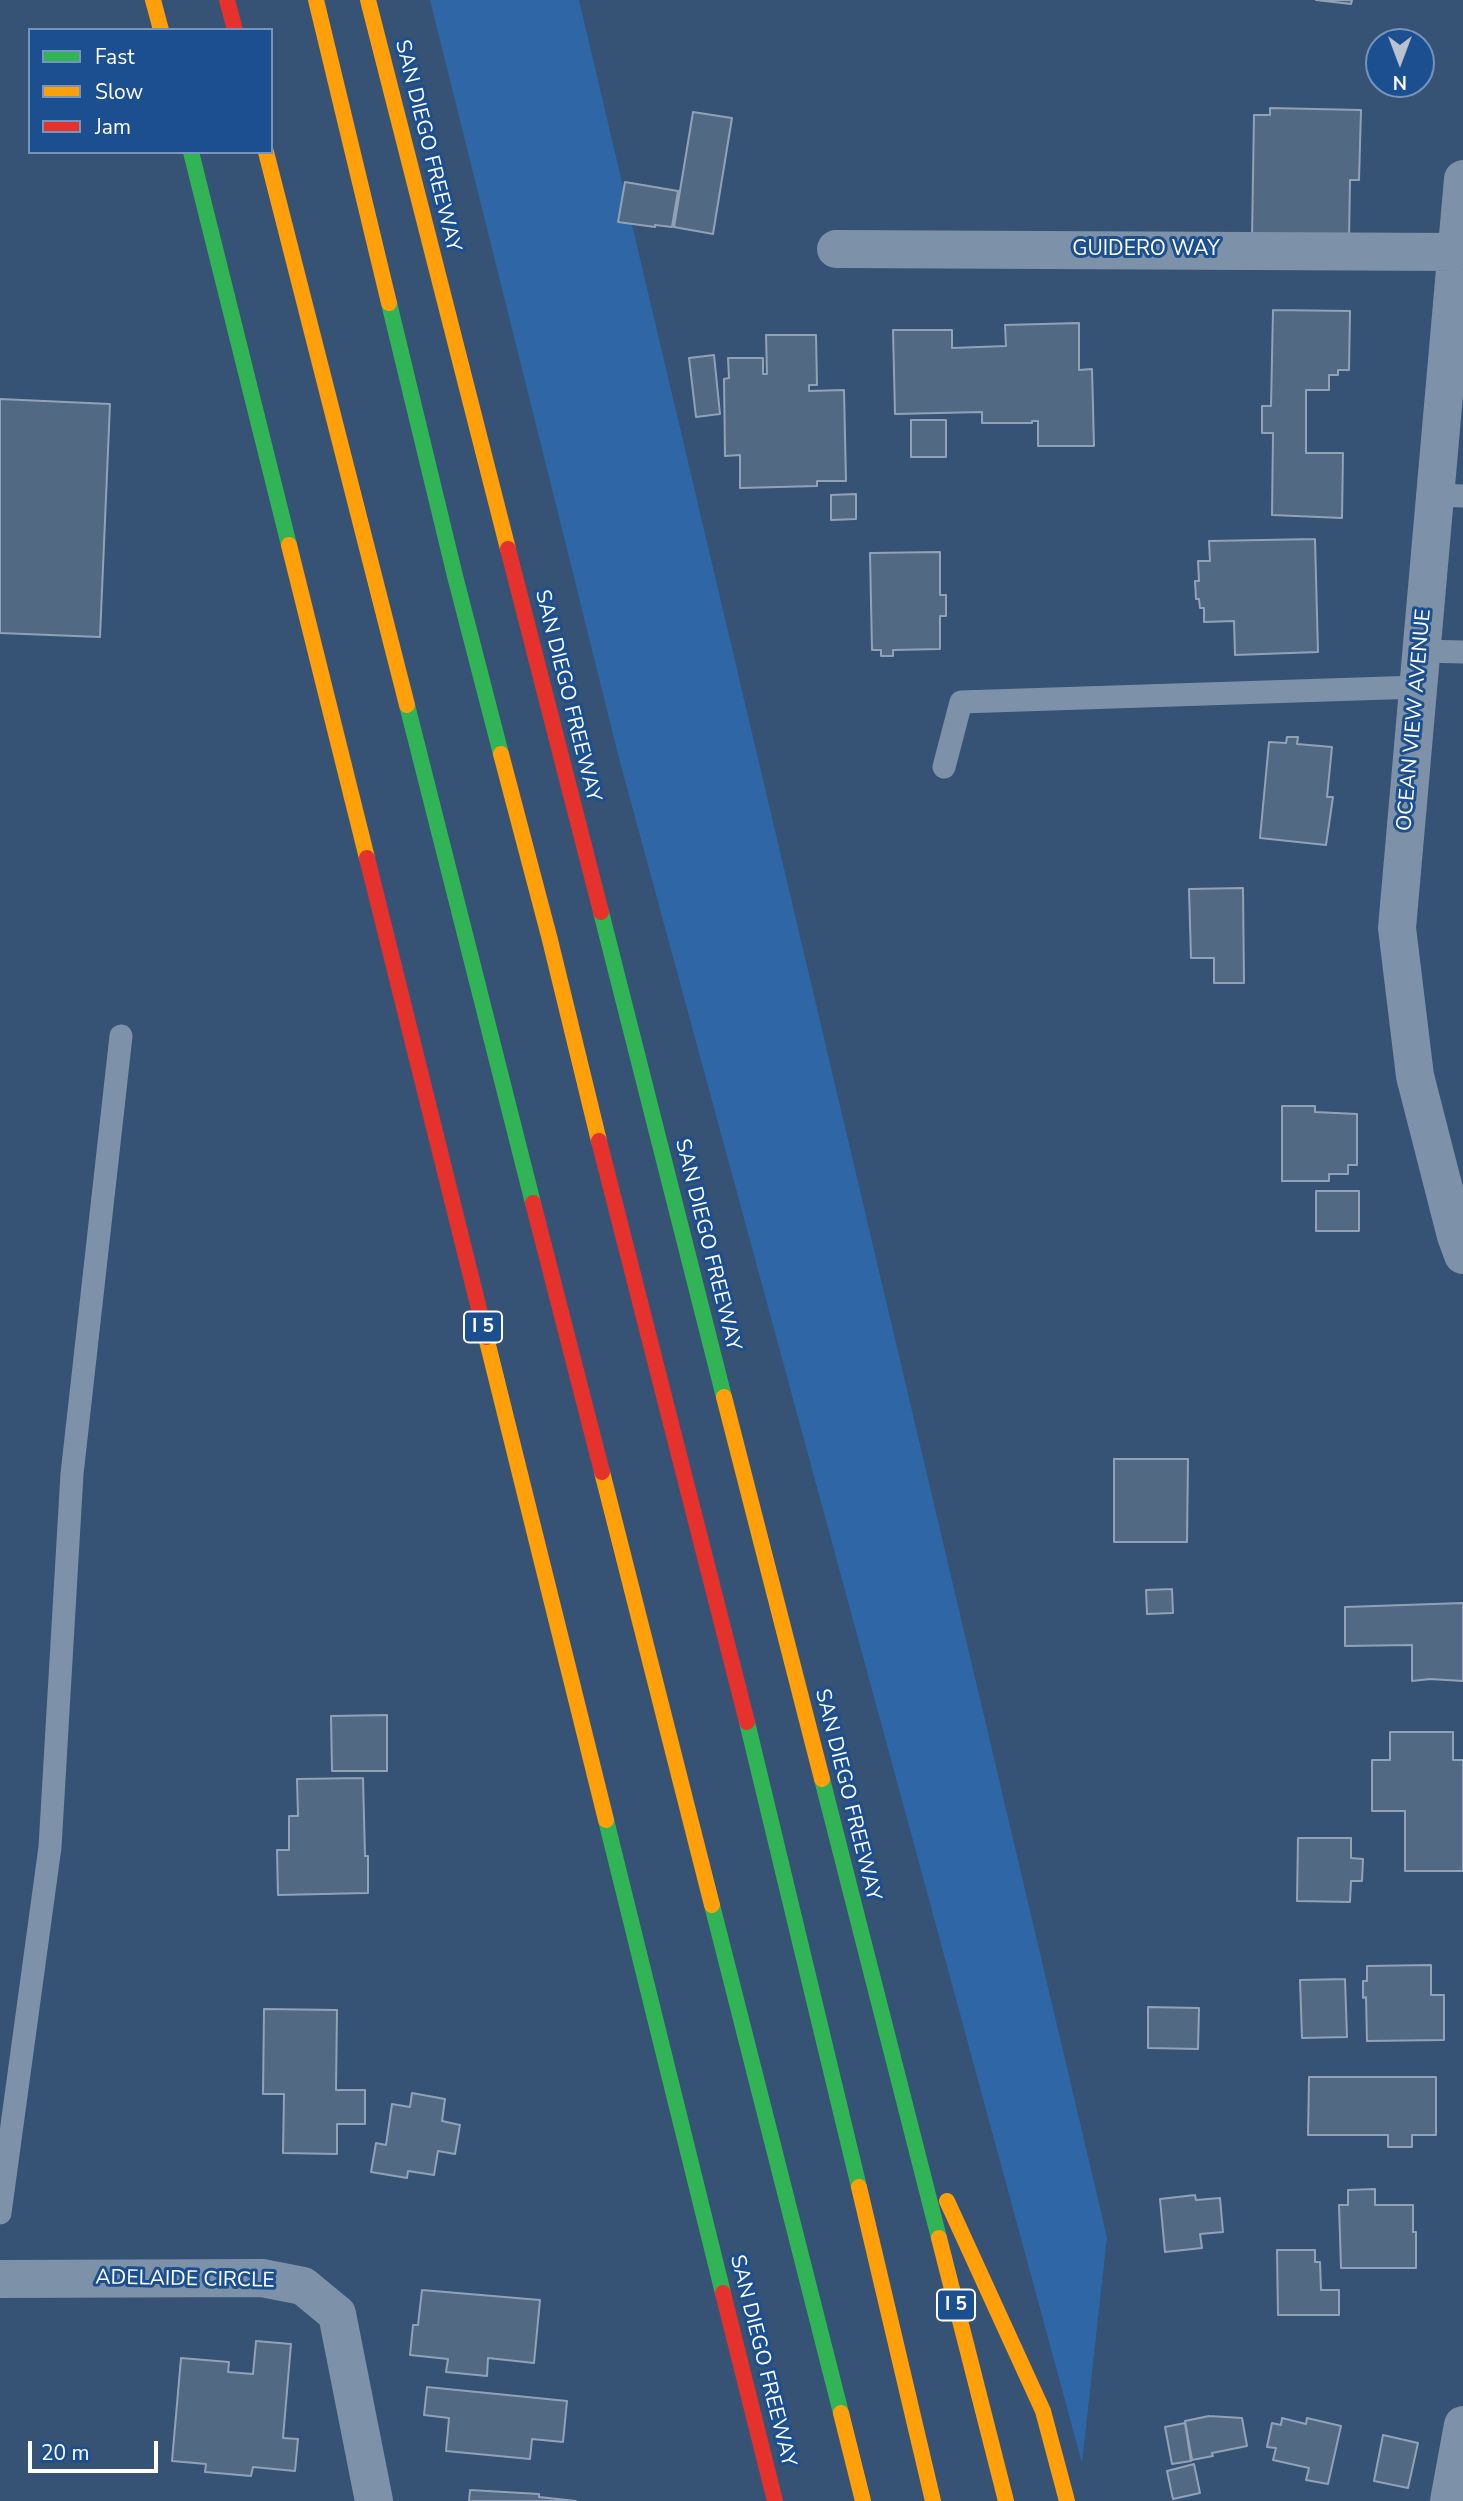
<!DOCTYPE html>
<style>
body{margin:0}
#map{position:relative;width:1463px;height:2501px;overflow:hidden;background:#365274;font-family:"Nunito Sans",sans-serif}
canvas{display:block}
.legend{position:absolute;left:28px;top:28px;width:245px;height:126px;box-sizing:border-box;background:#1b4f8f;border:2px solid #7695bc;margin:0;padding:9px 12px;list-style:none;font-size:21px;color:#fff}
.legend li{display:flex;align-items:center;gap:14px;height:35px}
.legend b{width:35px;border:2px solid #7695bc}
.north{position:absolute;left:1365px;top:28px;width:70px;height:70px;box-sizing:border-box;background:#1b4f8f;border:2px solid #7695bc;border-radius:50%;rotate:180deg;font-size:19px;font-weight:700;line-height:28px;text-align:center;color:#fff}
.north::after{content:'';display:block;margin:auto;width:24px;height:32px;background:#b9c2ce;clip-path:polygon(50% 0,100% 100%,50% 72%,0 100%)}
.scale{position:absolute;left:28px;top:2441px;width:130px;height:32px;box-sizing:border-box;border:4px solid #fff;border-top:0;padding-left:9px;font-size:21px;line-height:24px;white-space:nowrap;color:#fff;-webkit-text-stroke:5px #1b4f8f;paint-order:stroke}
</style>
<div id="map">
<canvas width="1463" height="2501"></canvas>
<ul class="legend">
<li><b style="height:9px;background:#30b455"></b>Fast</li>
<li><b style="height:9px;background:#ff9f0a"></b>Slow</li>
<li><b style="height:9px;background:#e5322d"></b>Jam</li>
</ul>
<div class="north">N</div>
<div class="scale">20 m</div>
</div>
<script>
const g = document.querySelector('canvas').getContext('2d');
g.lineJoin = 'round';
function paint(path, color) {
  g.fillStyle = color;
  g.fill(path, 'evenodd');
}
function shape(rows) {
  const path = new Path2D();
  for (const r of rows) {
    path.moveTo(r[0], r[1]);
    for (let i = 2; i < r.length; i += 2) path.lineTo(r[i], r[i + 1]);
  }
  return path;
}
function strokePath(path, color, width, dash) {
  g.strokeStyle = color;
  g.lineWidth = width;
  g.lineCap = dash ? 'butt' : 'round';
  g.setLineDash(dash || []);
  g.stroke(path);
}
function write(font, color, halo, rows, align = 'center') {
  g.font = font + ' "Nunito Sans",sans-serif';
  g.lineWidth = 6;
  g.setLineDash([]);
  g.textBaseline = 'middle';
  g.strokeStyle = halo;
  g.fillStyle = color;
  for (const [text, x, y, turn = 0] of rows) {
    g.save();
    g.translate(x, y);
    g.rotate((+turn || 0) * Math.PI / 180);
    g.textAlign = isNaN(turn) ? turn : align;
    if (halo) g.strokeText(text, 0, 0);
    g.fillText(text, 0, 0);
    g.restore();
  }
}
paint(shape([
 [430,0,579,0,1107,2237,1082,2463,620,762]
]), '#2f66a5');
const building = shape([
 [1316,0,1352,0,1351,4,1316,0],
 [1270,108,1361,110,1359,180,1350,180,1349,242,1252,238,1254,115,1270,115,1270,108],
 [693,112,732,118,713,234,674,227,693,112],
 [625,182,678,191,672,227,655,225,655,227,618,222,625,182],
 [1273,310,1350,311,1349,370,1338,370,1338,375,1329,375,1329,390,1306,390,1306,453,1343,453,1342,518,1272,515,1273,433,1262,433,1262,406,1271,406,1273,310],
 [1079,323,1079,370,1092,369,1094,446,1038,446,1038,421,1032,421,1032,423,982,423,982,412,895,414,893,330,952,330,952,348,1006,346,1005,325,1079,323],
 [766,335,816,335,817,385,809,385,809,391,844,390,846,481,817,481,817,486,740,488,740,455,725,456,724,379,729,378,728,358,763,358,763,374,767,374,766,335],
 [714,355,720,414,696,417,689,358,714,355],
 [0,399,110,404,100,637,0,633,0,399],
 [911,420,946,420,946,457,911,457,911,420],
 [856,494,856,519,831,520,831,495,856,494],
 [1315,539,1318,652,1235,655,1234,621,1204,622,1204,608,1200,608,1199,599,1196,599,1195,581,1199,581,1198,561,1210,561,1209,541,1315,539],
 [940,552,940,595,946,595,946,616,940,616,940,649,893,650,893,656,881,656,881,650,872,650,870,553,940,552],
 [1287,737,1298,737,1297,744,1332,747,1327,797,1333,797,1326,845,1260,838,1269,742,1286,743,1287,737],
 [1243,888,1244,983,1214,983,1214,958,1191,958,1189,889,1243,888],
 [1282,1106,1315,1106,1315,1112,1357,1114,1357,1165,1348,1165,1348,1174,1329,1174,1329,1181,1282,1181,1282,1106],
 [1316,1191,1359,1191,1359,1231,1316,1231,1316,1191],
 [1114,1459,1188,1459,1187,1542,1114,1542,1114,1459],
 [1172,1589,1173,1613,1147,1614,1146,1590,1172,1589],
 [1463,1603,1463,1681,1430,1679,1412,1681,1412,1645,1345,1646,1345,1607,1463,1603],
 [387,1715,387,1771,332,1771,331,1716,387,1715],
 [1390,1732,1453,1732,1453,1760,1463,1760,1463,1871,1405,1871,1405,1811,1372,1811,1372,1760,1390,1760,1390,1732],
 [363,1778,365,1856,368,1856,368,1893,278,1895,277,1850,289,1850,289,1816,298,1816,297,1779,363,1778],
 [1298,1838,1351,1838,1351,1858,1363,1859,1362,1881,1351,1881,1350,1902,1297,1901,1298,1838],
 [1431,1965,1431,1995,1444,1995,1444,2040,1367,2041,1366,1997,1363,1998,1363,1981,1367,1981,1367,1966,1431,1965],
 [1345,1979,1347,2037,1302,2038,1300,1980,1345,1979],
 [1148,2007,1199,2008,1198,2049,1148,2048,1148,2007],
 [264,2009,337,2010,336,2090,365,2090,365,2124,337,2124,337,2154,283,2153,284,2094,263,2094,264,2009],
 [1309,2077,1436,2077,1436,2135,1412,2135,1412,2147,1388,2147,1388,2135,1308,2135,1309,2077],
 [412,2093,445,2099,442,2121,460,2125,455,2154,438,2151,434,2175,408,2171,407,2178,371,2172,376,2143,386,2145,392,2104,410,2107,412,2093],
 [1375,2189,1375,2205,1413,2205,1413,2232,1416,2232,1416,2268,1341,2268,1339,2205,1348,2205,1348,2190,1375,2189],
 [1195,2195,1196,2200,1220,2198,1223,2232,1200,2234,1202,2248,1165,2252,1160,2199,1195,2195],
 [1277,2250,1315,2250,1315,2262,1320,2262,1321,2290,1339,2290,1339,2315,1278,2315,1277,2250],
 [422,2290,540,2300,534,2363,488,2358,487,2376,446,2372,448,2359,410,2355,413,2325,418,2325,422,2290],
 [256,2341,291,2344,283,2438,298,2439,295,2471,253,2467,251,2476,205,2472,206,2464,172,2461,181,2358,229,2362,228,2372,253,2374,256,2341],
 [427,2387,567,2401,563,2442,532,2439,530,2459,446,2451,449,2418,424,2415,427,2387],
 [1209,2416,1242,2418,1247,2446,1212,2453,1213,2456,1192,2460,1185,2421,1209,2416],
 [1282,2418,1306,2424,1307,2418,1341,2426,1328,2484,1306,2480,1309,2468,1273,2460,1276,2448,1267,2447,1272,2423,1281,2425,1282,2418],
 [1185,2423,1191,2461,1172,2464,1165,2427,1185,2423],
 [1383,2435,1418,2443,1408,2488,1374,2481,1383,2435],
 [1194,2464,1200,2493,1173,2499,1167,2471,1194,2464],
 [470,2490,539,2494,539,2497,576,2501,469,2501,470,2490]
]);
paint(building, '#526984');
strokePath(building, '#92a2b6', 2);
strokePath(shape([
 [1435,495,1463,496],
 [1421,651,1463,652],
 [944,767,961,702,1418,687],
 [0,2213,50,1847,72,1474,121,1036]
]), '#7d92a8', 23);
strokePath(shape([
 [1463,179,1397,928,1415,1076,1456,1236,1463,1255],
 [836,249,1456,252],
 [0,2279,262,2278,303,2286,337,2314,374,2501],
 [1449,2501,1463,2425]
]), '#7d92a8', 38);
strokePath(shape([
 [191,152,289,545],
 [389,303,455,576,501,754],
 [407,705,533,1203],
 [601,912,724,1397],
 [747,1722,859,2187],
 [822,1779,939,2238],
 [606,1820,723,2293],
 [712,1905,841,2413]
]), '#30b455', 16);
strokePath(shape([
 [153,0,161,30],
 [316,0,389,303],
 [368,0,508,549],
 [266,152,407,705],
 [289,545,367,858],
 [501,754,550,940,599,1141],
 [486,1337,606,1820],
 [724,1397,822,1779],
 [602,1472,712,1905],
 [859,2187,933,2501],
 [947,2201,1043,2411,1067,2501],
 [939,2238,1006,2501],
 [841,2413,863,2501]
]), '#ff9f0a', 16);
strokePath(shape([
 [227,0,235,30],
 [508,549,601,912],
 [367,858,486,1337],
 [599,1141,747,1722],
 [533,1203,602,1472],
 [723,2293,775,2501]
]), '#e5322d', 16);
for (const [x, y, w] of [
 [483,1327,38],
 [956,2305,38]
]) {
  const box = new Path2D();
  box.roundRect(x - w / 2, y - 15.5, w, 31, 5);
  g.fillStyle = '#1b4f8f';
  g.fill(box);
  strokePath(box, '#fff', 2);
}
write('bold 19px', '#fff', null, [
 ["I 5",483,1327],
 ["I 5",956,2305]
]);
write('21px', '#fff', '#1b4f8f', [
 ["SAN DIEGO FREEWAY",427,146,76],
 ["GUIDERO WAY",1146,250],
 ["SAN DIEGO FREEWAY",567,696,76],
 ["OCEAN VIEW AVENUE",1415,720,-85],
 ["SAN DIEGO FREEWAY",707,1245,76],
 ["SAN DIEGO FREEWAY",847,1795,76],
 ["ADELAIDE CIRCLE",185,2280,1],
 ["SAN DIEGO FREEWAY",762,2361,76]
]);
</script>
